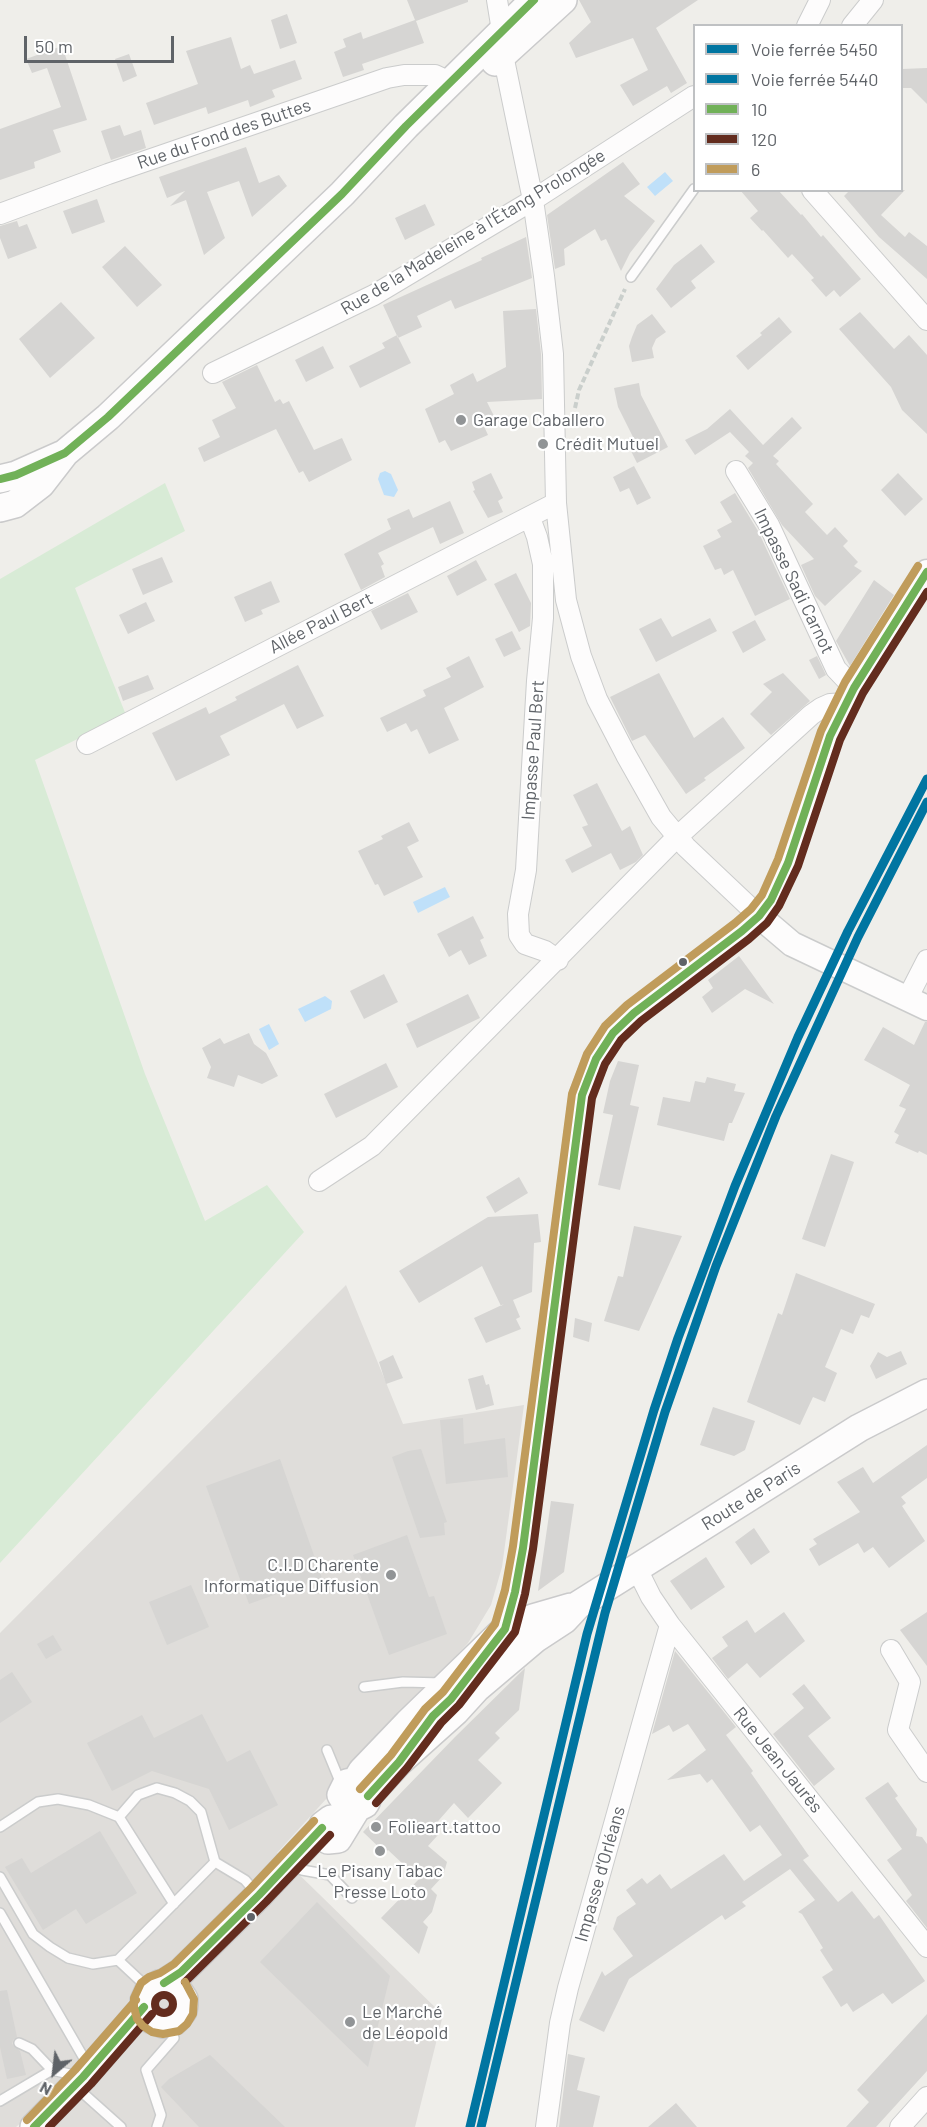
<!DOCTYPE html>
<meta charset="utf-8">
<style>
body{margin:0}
#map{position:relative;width:927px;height:2127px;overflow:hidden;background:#efeeea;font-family:Barlow,sans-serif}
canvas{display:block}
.legend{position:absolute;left:693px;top:24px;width:210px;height:168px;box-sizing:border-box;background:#fff;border:2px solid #bfc1c3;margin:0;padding:8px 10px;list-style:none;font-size:18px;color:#5f6368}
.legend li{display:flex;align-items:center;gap:12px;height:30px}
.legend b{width:30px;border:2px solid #bfc1c3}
.north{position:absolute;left:24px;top:2043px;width:60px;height:60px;-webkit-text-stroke:4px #fff;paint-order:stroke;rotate:208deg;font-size:16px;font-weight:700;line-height:24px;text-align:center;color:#5f6368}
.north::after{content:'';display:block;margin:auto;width:21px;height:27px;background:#5f6368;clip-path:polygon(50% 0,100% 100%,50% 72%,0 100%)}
.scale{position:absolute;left:24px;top:36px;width:150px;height:27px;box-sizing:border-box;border:3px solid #5f6368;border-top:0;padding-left:8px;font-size:18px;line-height:21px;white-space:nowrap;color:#5f6368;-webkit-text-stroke:4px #fff;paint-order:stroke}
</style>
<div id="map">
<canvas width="927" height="2127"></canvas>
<ul class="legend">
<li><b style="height:8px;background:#0075a1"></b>Voie ferrée 5450</li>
<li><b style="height:8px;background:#0075a1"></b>Voie ferrée 5440</li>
<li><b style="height:8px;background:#71b158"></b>10</li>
<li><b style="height:8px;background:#632c1e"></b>120</li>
<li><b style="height:8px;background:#c09c5b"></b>6</li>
</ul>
<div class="north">N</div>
<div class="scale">50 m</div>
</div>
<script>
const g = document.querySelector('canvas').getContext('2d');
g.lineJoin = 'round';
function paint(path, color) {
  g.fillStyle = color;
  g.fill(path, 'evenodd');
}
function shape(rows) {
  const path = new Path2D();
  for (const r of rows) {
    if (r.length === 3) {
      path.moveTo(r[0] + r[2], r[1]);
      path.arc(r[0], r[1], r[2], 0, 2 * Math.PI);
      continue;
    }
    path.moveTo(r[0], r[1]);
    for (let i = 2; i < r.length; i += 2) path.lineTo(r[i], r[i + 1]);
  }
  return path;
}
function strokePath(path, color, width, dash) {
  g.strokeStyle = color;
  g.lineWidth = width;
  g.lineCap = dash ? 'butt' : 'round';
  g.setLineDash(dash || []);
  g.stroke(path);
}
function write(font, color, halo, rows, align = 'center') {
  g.font = font + ' Barlow,sans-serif';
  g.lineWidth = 4.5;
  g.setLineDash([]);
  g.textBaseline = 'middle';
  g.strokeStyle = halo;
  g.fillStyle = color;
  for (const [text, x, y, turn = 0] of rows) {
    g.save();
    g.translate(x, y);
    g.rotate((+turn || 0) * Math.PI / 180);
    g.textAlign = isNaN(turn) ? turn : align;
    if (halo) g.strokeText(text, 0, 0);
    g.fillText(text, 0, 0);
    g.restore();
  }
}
paint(shape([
 [346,1285,403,1424,524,1405,502,1567,491,1605,468,1643,277,1853,443,2015,415,2127,30,2127,24,2120,16,2127,0,2127,0,1633]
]), '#dfddda');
paint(shape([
 [165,483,185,531,75,588,126,715,35,760,145,1074,205,1221,267,1185,304,1232,0,1563,0,579]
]), '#d8ebd6');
paint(shape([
 [665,172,673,181,655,196,647,187],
 [385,471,391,474,398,490,394,497,384,495,378,479,380,473],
 [445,887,450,897,418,913,413,902],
 [325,996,332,1001,331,1009,305,1022,298,1009],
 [269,1024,279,1044,269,1050,259,1029]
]), '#bfe0f9');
paint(shape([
 [407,0,468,0,468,2,416,21,424,43,362,64,364,70,343,77,334,52,346,47,343,39,361,32,363,39,415,20],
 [579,0,698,0,656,28,687,83,671,93,667,86,633,106,620,85,648,70,633,38,576,58,569,43,591,22],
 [287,14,297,43,280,49,271,20],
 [231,37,241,69,250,65,254,74,295,60,302,79,272,90,275,97,250,107,248,100,208,114,206,107,154,125,146,103,198,84,186,51],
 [62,46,87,120,53,130,61,152,34,162,35,168,0,180,0,129,61,107,47,68,32,73,26,59],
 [129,54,137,76,123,82,115,59],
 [927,68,927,104,911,88,902,88,902,69],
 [120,125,124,136,141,130,146,148,111,160,101,131],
 [246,147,259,183,279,175,287,186,252,217,239,181,207,192,225,238,204,255,186,200,170,206,185,191,167,198,159,177],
 [623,162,640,184,624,196,655,221,630,253,621,271,606,239,601,241,595,229,564,249,565,265,555,269,547,215],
 [740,190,778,190,801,215,802,214,821,237,823,235,861,279,840,297,834,290,826,297,811,280,814,278,792,254,788,258,763,230,762,231,750,218,758,211],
 [850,190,905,190,881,215,905,237,909,232,927,246,927,279,879,237,844,196],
 [97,199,105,222,72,234,63,211],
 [425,204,435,225,405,240,395,218],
 [17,221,19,227,27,224,37,248,8,259,0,238,0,226],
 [526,237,532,278,455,309,451,300,417,316,422,327,398,338,383,305,482,260,481,258],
 [701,244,715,262,691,281,696,288,671,308,656,289,674,265],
 [125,246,162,285,137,307,102,267],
 [61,302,95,338,50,378,19,339],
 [536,309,541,354,542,399,487,402,494,416,482,422,488,435,451,451,445,440,439,443,425,409,454,394,450,385,473,373,477,382,506,367,503,311],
 [860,312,894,349,909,335,927,355,927,434,902,410,891,387,839,329],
 [652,314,666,332,656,339,652,348,654,358,632,362,629,346,632,337,637,325],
 [779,317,792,332,748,370,736,356,762,335,760,333],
 [397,335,411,363,360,388,349,366,385,348,382,343],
 [323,346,334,368,306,382,295,360],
 [257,365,275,402,280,399,283,404,289,401,314,450,342,438,352,460,309,482,303,471,299,473,276,429,204,462,198,448,220,437,212,420,236,408,222,382],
 [639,383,641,395,668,447,637,463,627,443,634,439,618,407,614,388],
 [730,409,763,445,792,417,802,428,773,456,779,461,776,464,813,504,805,512,827,535,835,527,848,541,843,546,858,562,854,566,862,571,825,606,815,596,801,565,814,559,782,525,748,468,753,463,745,456,749,452,730,432,695,455,685,440,707,429],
 [634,466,651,498,637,505,629,488,620,492,613,477],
 [491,473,503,498,498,501,503,512,488,518,473,491,475,490,472,482],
 [898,473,923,499,905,516,881,490],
 [735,493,758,531,790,599,755,616,733,570,724,575,721,568,715,570,703,546,721,537,717,530,732,522,720,502],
 [450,501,464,533,440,544,433,527,378,553,384,564,381,566,385,577,361,590,344,554,391,529,387,519,409,509,413,518],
 [162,557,173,582,143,595,132,569],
 [476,560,487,580,457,596,447,576],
 [516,573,531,603,530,626,519,632,494,584],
 [874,580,894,595,850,666,836,641],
 [271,581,280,602,261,610,263,614,245,622,234,597],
 [408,593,418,612,381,630,371,611],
 [146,602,155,621,128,634,119,615],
 [661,618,672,637,710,618,717,631,656,662,639,629],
 [755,620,766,640,743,653,732,632],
 [512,631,521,649,504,657,495,639],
 [469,656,484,687,444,708,459,740,429,754,417,729,411,732,406,723,387,732,380,718,426,696,423,690,451,677,446,668],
 [817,656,826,675,819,679,809,660],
 [298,665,324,716,297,729,284,704,220,736,230,755,176,781,152,733,206,707,209,714,237,700,235,697],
 [659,673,694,738,723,717,745,748,704,778,706,780,686,794,645,735,632,741,610,697],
 [783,673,810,701,771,735,750,714,772,692,763,684],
 [148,675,154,689,123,701,118,687],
 [597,783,622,831,630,826,643,855,636,862,620,870,611,853,572,873,565,860,592,846,582,827,588,825,573,795],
 [409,822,419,841,407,847,423,877,384,896,378,884,375,885,358,851,383,839,381,836],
 [473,916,484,938,480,940,487,956,469,965,461,950,449,957,437,934],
 [739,956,774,1004,745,989,712,1013,702,997,713,988,708,980],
 [384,974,398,1002,364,1019,350,991],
 [468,994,480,1018,417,1048,406,1024],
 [925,1022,927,1022,927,1155,919,1151,918,1153,895,1143,899,1135,894,1132,906,1109,899,1106,910,1085,864,1060,883,1027,914,1045],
 [249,1033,254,1044,266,1053,278,1076,262,1084,238,1075,234,1087,207,1078,211,1067,202,1048,220,1038,224,1044],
 [618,1061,639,1065,630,1105,639,1107,620,1190,598,1185,613,1115,603,1113,610,1081],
 [386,1063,398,1087,336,1118,324,1094],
 [707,1077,736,1084,734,1091,745,1093,732,1123,729,1123,724,1141,657,1125,663,1097,690,1102,695,1081,705,1083],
 [831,1154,854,1162,825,1247,802,1239],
 [519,1177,528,1193,495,1213,486,1197],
 [538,1214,541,1242,534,1243,532,1292,513,1300,520,1317,516,1319,521,1329,486,1343,474,1318,504,1304,501,1306,482,1266,419,1303,399,1271,488,1217],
 [634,1226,682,1236,639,1331,604,1321,618,1276,623,1277],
 [796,1273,875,1304,869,1318,861,1315,853,1334,841,1329,825,1367,837,1373,825,1402,813,1397,800,1425,747,1402,778,1313,782,1315],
 [575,1318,592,1323,589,1342,573,1337],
 [901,1351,907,1364,876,1379,870,1366,878,1352,887,1357],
 [393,1355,403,1378,386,1384,379,1362],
 [483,1375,486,1385,489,1384,494,1405,476,1410,468,1379],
 [713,1407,755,1421,745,1450,734,1456,700,1445],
 [463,1418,464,1444,505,1438,508,1477,446,1484,440,1420],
 [927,1445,927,1478,901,1497,906,1503,902,1506,925,1541,889,1568,873,1547,864,1553,858,1543,819,1566,809,1549,817,1544,813,1539,860,1512,837,1482,863,1467,873,1483],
 [421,1449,447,1522,444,1523,445,1535,420,1538,392,1457,408,1451],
 [280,1459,322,1578,249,1604,206,1486],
 [551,1501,574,1504,564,1572,538,1591],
 [754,1528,770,1552,751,1565,735,1542],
 [407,1535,429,1597,434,1596,447,1634,389,1655,353,1555],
 [706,1557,725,1587,691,1610,670,1581],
 [191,1585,209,1627,167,1645,149,1602],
 [784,1612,805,1641,760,1678,747,1663,728,1679,712,1658,728,1646,722,1637,747,1620,755,1633],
 [927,1612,927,1666,900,1630],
 [53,1635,62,1650,46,1659,37,1644],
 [675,1651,736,1727,726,1735,753,1771,751,1773,809,1856,803,1860,838,1902,852,1891,874,1919,879,1915,925,1981,892,2004,883,1993,853,2012,847,2003,841,2007,822,1977,833,1970,820,1950,823,1948,802,1914,798,1912,815,1900,790,1869,742,1902,746,1906,725,1920,722,1915,629,1979,604,2032,579,2020,602,1971,605,1976,633,1956,613,1929,617,1917,636,1904,626,1890,642,1878,647,1884,660,1874,671,1889,724,1854,744,1881,782,1855,760,1825,750,1832,712,1779,707,1783,700,1774,667,1780,706,1750,688,1724,673,1732,669,1725,652,1734],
 [525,1668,519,1710,495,1733,500,1738,478,1760,502,1783,468,1818,454,1803,432,1828,438,1835,428,1846,447,1862,443,1876,431,1889,437,1895,432,1912,423,1922,428,1927,419,1954,381,1918,419,1879,388,1850,385,1853,363,1832,455,1737],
 [12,1672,32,1702,0,1723,0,1680],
 [804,1684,831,1718,808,1736,835,1769,814,1786,773,1734,804,1708,792,1694],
 [202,1714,227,1762,250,1750,278,1805,229,1830,209,1789,152,1771,112,1791,87,1743,142,1715,154,1738],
 [888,1782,898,1796,895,1798,917,1829,916,1836,922,1837,927,1844,927,1928,906,1901,912,1895,887,1860,902,1849,865,1798],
 [100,1831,137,1893,86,1924,76,1909,43,1930,5,1867,22,1858,31,1873],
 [317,1902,390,1976,368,2067,260,1962],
 [7,1990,17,2037,13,2040,12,2044,20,2051,26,2075,7,2079,0,2047,0,1991],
 [927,2014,927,2071,876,2127,846,2127,869,2102,857,2090],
 [568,2054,585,2058,577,2090,600,2096,593,2127,559,2127],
 [210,2055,285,2127,199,2127,161,2087,169,2079],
 [676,2103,697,2127,648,2127]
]), '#d6d5d3');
const service = shape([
 [631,277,694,189],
 [364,1687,403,1682,443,1683],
 [327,1750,341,1784],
 [0,1827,38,1802,58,1799,89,1805,119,1817],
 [302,1870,330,1875,352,1898],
 [0,1877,33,1934,50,1947,68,1958,93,1964,118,1960],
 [174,1904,119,1817,138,1795,157,1788,175,1793,190,1801,201,1812,215,1862],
 [0,1913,89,2067],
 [148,1988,118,1960,215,1862,245,1880,257,1894],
 [19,2043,32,2049,52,2070,78,2076],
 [84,2094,121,2127],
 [0,2101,52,2070],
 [157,2127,161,2115,146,2070,174,2038,169,2024]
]);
const minor = shape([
 [497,0,502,31,503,55,533,200,544,276,553,354,556,503,566,600,581,656,597,699,626,755,661,817,686,847,759,916],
 [807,26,820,0],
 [852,26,873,0],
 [812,190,927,320],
 [0,214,108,174,387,78,404,75,435,75,450,82],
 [213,373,374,295,533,200,694,96],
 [736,471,769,525,836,669,854,688],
 [530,518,537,537,543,564,543,618,537,681,526,870,518,914,519,935,525,944,545,951,558,960],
 [87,744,556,503],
 [907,999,927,960],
 [319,1181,372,1146,677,837,811,715,821,708,830,704,846,703],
 [636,1567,651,1597,670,1625,927,1947],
 [891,1650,910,1682,898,1730,927,1772],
 [546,2127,560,2023,568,1988,670,1625],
 [900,2127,927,2097]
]);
const tertiary = shape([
 [759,916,792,944,927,1008],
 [495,1642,505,1629,515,1592,523,1548,582,1095,596,1059,613,1033,634,1013,742,931,759,916,771,900,788,863,830,736,854,688,927,572]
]);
const secondary = shape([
 [495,62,563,0],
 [0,479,16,475,61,455],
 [0,508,15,504,41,484,65,453,108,417,342,194,406,126,534,0],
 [356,1781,362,1771,408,1723,505,1629,533,1618,571,1607],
 [368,1796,399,1762,456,1711,477,1688,535,1639,564,1620,578,1605,859,1428,927,1393],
 [343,1830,341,1823,331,1819,323,1825,322,1831,328,1840,338,1839,357,1808,365,1804,367,1800,368,1792,366,1788,356,1781,347,1783,341,1795,348,1806,357,1808],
 [164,1983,176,1987,184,1999,184,2005,183,2011,175,2021,163,2024,150,2019,146,2014,144,2001,149,1990,159,1984,164,1983,181,1972,259,1895,322,1828],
 [34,2127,83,2077,144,2007]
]);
strokePath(service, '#cbcccc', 12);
strokePath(minor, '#cbcccc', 22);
strokePath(tertiary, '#cbcccc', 27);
strokePath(secondary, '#cacacb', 30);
strokePath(shape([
 [575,408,579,390,625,289]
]), '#cacfcc', 4, [6, 3]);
strokePath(service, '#fdfcfc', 9);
strokePath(minor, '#fdfcfc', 20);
strokePath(tertiary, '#fdfcfc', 24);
strokePath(secondary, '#fdfcfc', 27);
strokePath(shape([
 [0,479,16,475,65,453,108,417,342,194,406,126,534,0],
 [368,1796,399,1762,433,1716,451,1699,505,1629,515,1592,523,1548,582,1095,596,1059,613,1033,634,1013,742,931,759,916,771,900,788,863,830,736,854,688,927,572],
 [164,1983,181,1972,259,1895,322,1828],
 [34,2127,83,2077,144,2007]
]), '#71b158', 8);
strokePath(shape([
 [376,1803,407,1768,441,1723,459,1705,515,1632,525,1594,533,1549,592,1098,605,1064,621,1040,641,1021,749,939,767,923,779,906,798,866,840,740,863,693,927,592],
 [185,1982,266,1902,330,1835],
 [164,2004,9],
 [49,2127,91,2084,152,2014]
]), '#632c1e', 8);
strokePath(shape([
 [360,1789,391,1755,425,1709,443,1692,495,1624,505,1590,513,1546,572,1094,587,1054,605,1026,627,1005,735,923,751,909,762,895,778,859,821,731,845,682,918,566],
 [185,1982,194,1999,193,2014,187,2024,179,2031,163,2034,152,2032,143,2026,137,2019,134,2007,134,1998,141,1983,149,1977,160,1973,174,1964,251,1888,314,1821],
 [27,2120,75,2070,136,2000]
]), '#c09c5b', 8);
strokePath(shape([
 [470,2127,587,1634,654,1410,678,1338,735,1186,798,1037,848,931,927,779]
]), '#0075a1', 9);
strokePath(shape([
 [481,2127,605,1613,665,1412,716,1266,776,1116,858,937,927,802]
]), '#0075a1', 9);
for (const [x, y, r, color] of [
 [461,420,6,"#919496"],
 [543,444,6,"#919496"],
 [683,962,5,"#5f6368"],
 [391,1575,6,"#919496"],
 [376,1827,6,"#919496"],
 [380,1851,6,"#919496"],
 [251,1917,5,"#5f6368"],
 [350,2022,6,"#919496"]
]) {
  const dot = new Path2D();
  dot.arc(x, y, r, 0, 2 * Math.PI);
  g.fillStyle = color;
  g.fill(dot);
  strokePath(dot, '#fff', 2);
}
write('18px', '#5f6368', '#fff', [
 ["Rue du Fond des Buttes",224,134,-19],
 ["Rue de la Madeleine à l'Étang Prolongée",473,232,-31],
 ["Impasse Sadi Carnot",794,581,64],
 ["Allée Paul Bert",321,623,-27],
 ["Impasse Paul Bert",533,750,-86],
 ["Route de Paris",751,1496,-32],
 ["Rue Jean Jaurès",778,1760,51],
 ["Impasse d'Orléans",600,1874,-74]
]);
write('18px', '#5f6368', '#fff', [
 ["Garage Caballero",473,420],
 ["Crédit Mutuel",555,444],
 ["C.I.D Charente",379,1565,"right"],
 ["Informatique Diffusion",379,1586,"right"],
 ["Folieart.tattoo",388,1827],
 ["Le Pisany Tabac",380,1871,"center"],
 ["Presse Loto",380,1892,"center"],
 ["Le Marché",362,2012],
 ["de Léopold",362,2033]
], 'left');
</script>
